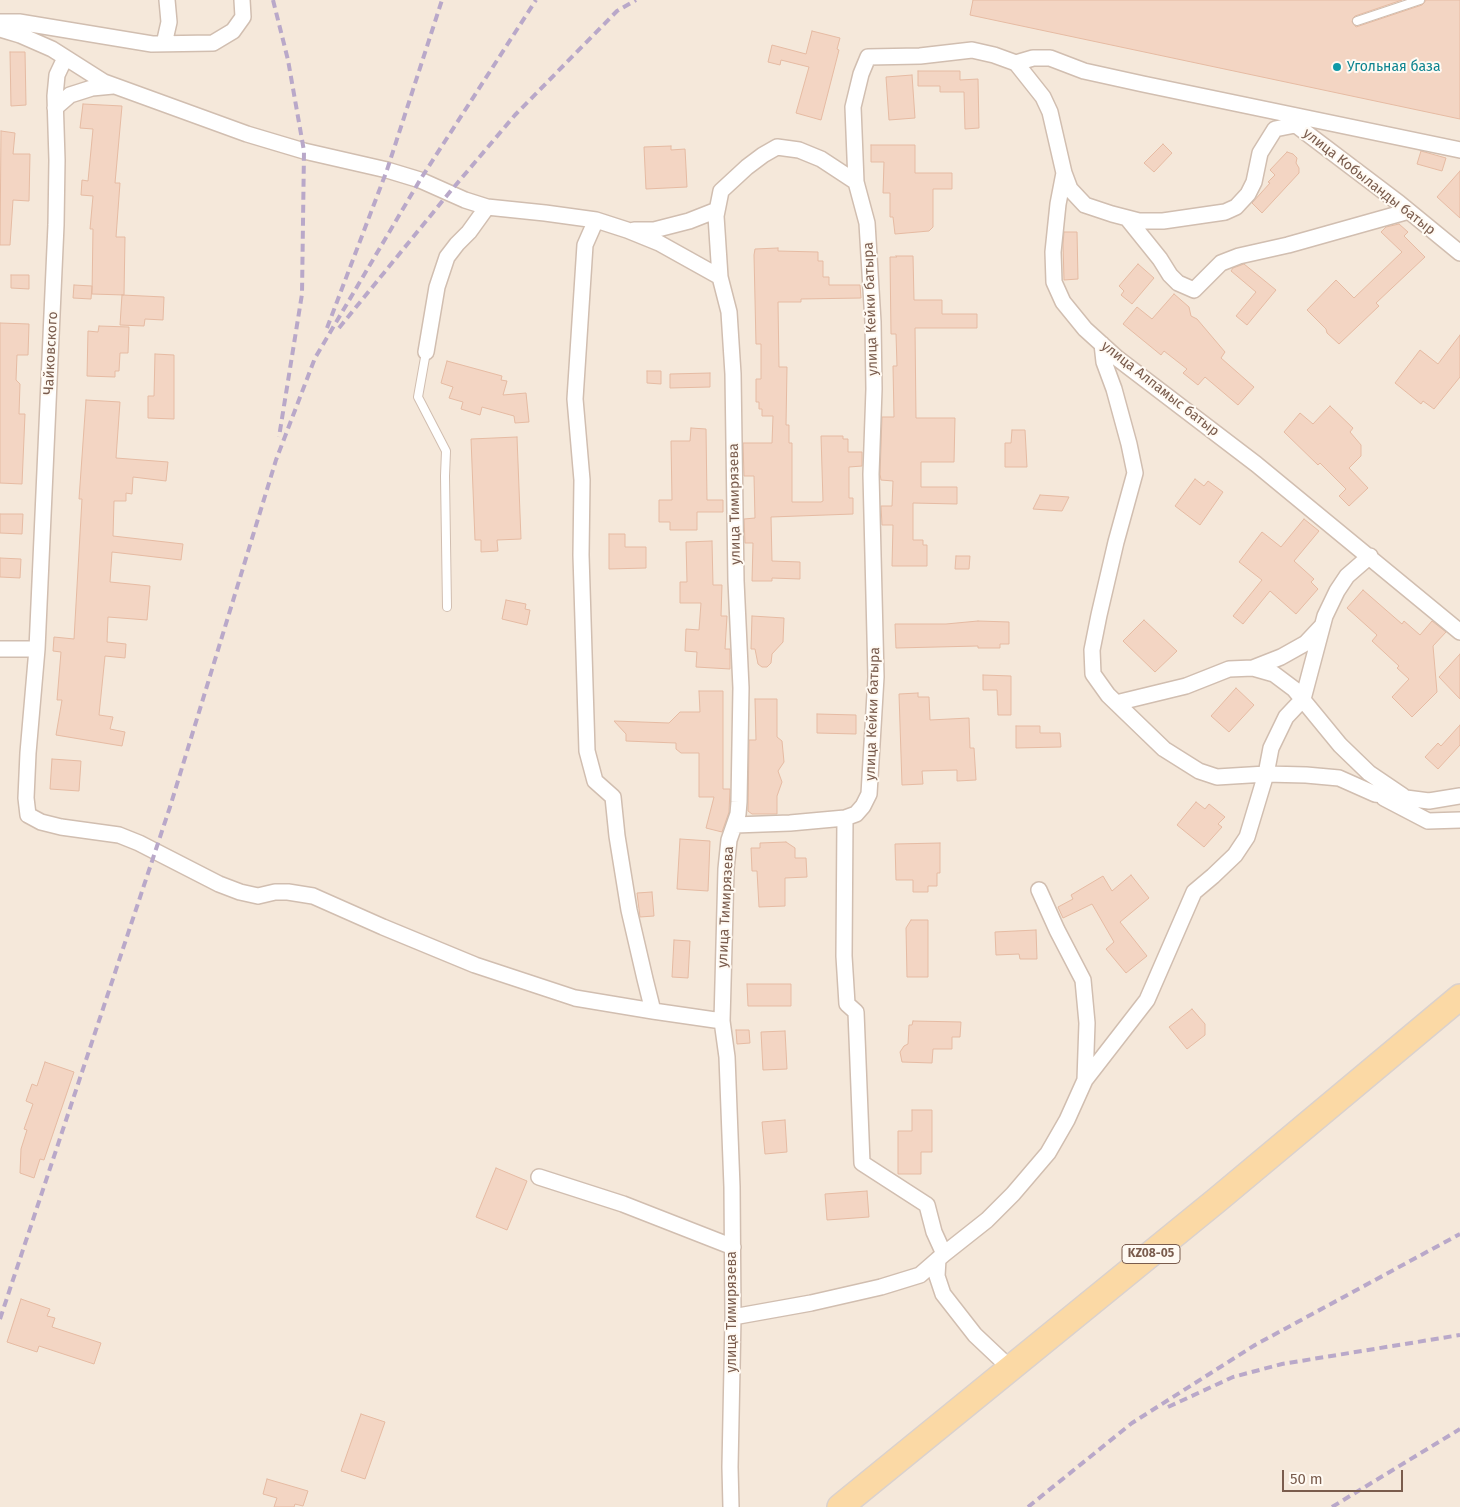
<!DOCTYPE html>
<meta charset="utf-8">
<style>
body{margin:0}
#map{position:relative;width:1460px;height:1507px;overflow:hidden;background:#fdf6ec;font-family:"Fira Sans",sans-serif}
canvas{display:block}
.scale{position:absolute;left:1282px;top:1470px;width:121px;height:22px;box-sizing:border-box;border:2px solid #7a5c4d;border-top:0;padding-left:6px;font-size:15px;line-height:18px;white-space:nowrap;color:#7a5c4d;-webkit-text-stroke:4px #fffaf3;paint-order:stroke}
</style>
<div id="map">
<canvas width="1460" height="1507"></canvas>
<div class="scale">50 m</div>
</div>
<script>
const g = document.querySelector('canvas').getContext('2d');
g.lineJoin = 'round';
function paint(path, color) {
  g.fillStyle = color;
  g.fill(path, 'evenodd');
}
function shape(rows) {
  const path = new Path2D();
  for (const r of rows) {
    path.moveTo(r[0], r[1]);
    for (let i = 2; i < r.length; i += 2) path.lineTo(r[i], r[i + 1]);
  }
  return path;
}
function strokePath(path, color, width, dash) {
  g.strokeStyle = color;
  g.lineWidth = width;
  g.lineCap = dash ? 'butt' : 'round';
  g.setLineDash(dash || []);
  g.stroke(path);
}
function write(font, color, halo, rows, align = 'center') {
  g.font = font + ' "Fira Sans",sans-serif';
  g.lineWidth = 4;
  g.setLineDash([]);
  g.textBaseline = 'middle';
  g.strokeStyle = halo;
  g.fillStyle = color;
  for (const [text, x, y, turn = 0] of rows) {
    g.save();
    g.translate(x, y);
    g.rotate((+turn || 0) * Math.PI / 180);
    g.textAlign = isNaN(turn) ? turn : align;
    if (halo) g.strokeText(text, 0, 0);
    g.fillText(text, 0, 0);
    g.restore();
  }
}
paint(shape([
 [0,0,1460,0,1460,1507,0,1507]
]), '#f5e8da');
const building = shape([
 [973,0,1402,0,1355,16,1353,18,1352,22,1356,27,1422,5,1424,3,1426,0,1460,0,1460,119,970,15,973,0],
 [812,31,840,38,837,49,839,50,821,120,796,113,809,67,781,60,780,65,768,62,772,45,806,54,812,31],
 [10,52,25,52,26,105,11,106,10,52],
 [918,71,960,71,960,80,978,79,979,128,965,129,964,92,940,92,940,86,918,86,918,71],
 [912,75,915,118,889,120,886,77,912,75],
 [83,104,122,106,115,183,120,183,116,237,125,237,124,295,92,294,93,229,90,229,93,196,81,195,82,180,88,181,93,129,80,128,83,104],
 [1,131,15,133,13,154,30,154,29,201,13,200,10,245,0,245,1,131],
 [1163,144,1172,153,1154,172,1144,163,1163,144],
 [871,145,915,145,915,173,952,173,952,189,933,189,933,227,929,231,895,234,893,217,890,217,890,193,883,193,884,162,871,162,871,145],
 [671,146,671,150,685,149,687,187,646,189,644,147,671,146],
 [1421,151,1446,158,1442,171,1417,164,1421,151],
 [1287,152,1293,154,1297,158,1296,163,1299,168,1299,173,1262,213,1252,203,1270,183,1268,182,1275,175,1270,170,1287,152],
 [1460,171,1460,218,1437,197,1460,171],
 [1399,224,1408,232,1404,236,1425,257,1376,303,1379,306,1339,344,1327,333,1326,329,1307,310,1336,280,1354,298,1402,252,1381,232,1386,227,1399,224],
 [1064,232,1077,232,1078,279,1064,280,1063,244,1064,232],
 [778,248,778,251,818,252,818,261,823,261,823,277,829,277,829,285,860,285,861,298,801,299,801,302,778,302,779,367,787,367,786,425,789,425,789,443,792,443,792,502,821,502,823,501,821,436,843,436,843,439,848,439,848,452,862,452,862,466,849,467,849,498,853,498,853,514,771,517,772,561,800,562,800,579,772,578,772,581,752,581,753,543,745,543,744,519,755,518,754,476,744,476,743,443,772,443,773,416,762,416,762,409,759,409,759,402,756,402,756,379,761,379,761,344,756,344,754,255,755,249,778,248],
 [896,256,913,256,914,300,942,300,942,314,977,314,977,328,915,328,916,418,955,418,954,462,921,462,921,487,957,487,957,504,913,503,913,540,923,540,923,545,927,545,927,566,892,566,893,525,882,525,881,506,892,506,893,481,881,480,880,474,882,417,894,417,893,366,897,366,896,334,891,334,890,257,897,257,896,256],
 [1138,264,1154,278,1132,304,1121,295,1124,291,1119,286,1138,264],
 [1244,264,1276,290,1247,325,1236,316,1256,292,1231,271,1233,268,1244,264],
 [11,275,29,275,29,289,11,288,11,275],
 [74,285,92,286,91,299,73,298,74,285],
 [1174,294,1189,307,1191,316,1197,319,1225,352,1221,358,1254,387,1238,405,1205,377,1198,385,1183,373,1187,369,1164,351,1161,355,1123,324,1137,307,1152,319,1174,294],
 [122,295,164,297,163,320,145,319,144,326,120,325,122,295],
 [0,323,29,324,28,355,17,355,16,380,20,384,19,414,25,414,22,484,0,483,0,323],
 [99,326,129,327,128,353,120,353,119,371,115,371,115,377,87,376,88,331,98,332,99,326],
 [1460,335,1460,377,1434,409,1423,401,1421,404,1395,383,1420,350,1438,364,1460,335],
 [155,354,174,355,174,419,148,418,148,396,154,396,155,354],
 [447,361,502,376,501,380,507,381,503,395,526,393,529,422,515,423,514,416,482,407,480,415,461,409,463,402,449,398,453,387,441,383,447,361],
 [647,371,661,371,661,384,647,383,647,371],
 [710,373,710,387,670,388,670,374,710,373],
 [86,400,120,402,116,458,168,462,166,481,133,477,132,494,126,493,126,501,114,501,113,536,183,544,181,560,112,552,110,582,150,586,147,620,108,617,107,642,126,644,125,658,105,656,99,715,113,717,110,729,125,732,122,746,56,735,62,700,57,700,61,652,53,651,54,637,74,639,82,499,79,499,86,400],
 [1330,406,1353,428,1350,432,1361,445,1361,456,1349,468,1368,488,1349,506,1339,496,1346,489,1320,463,1318,465,1284,432,1300,413,1313,424,1330,406],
 [691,428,706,429,707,500,723,500,723,512,697,512,697,530,670,530,670,522,659,522,659,500,672,500,671,441,690,441,691,428],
 [1012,430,1025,430,1027,467,1005,467,1005,443,1011,443,1012,430],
 [517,437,521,539,497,540,498,551,481,552,481,540,475,540,471,439,517,437],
 [1195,479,1204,486,1208,481,1223,492,1200,525,1175,506,1195,479],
 [1040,495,1069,497,1062,511,1033,509,1040,495],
 [0,514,23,514,22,534,0,533,0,514],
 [1304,519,1319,531,1294,561,1314,579,1311,582,1318,589,1296,614,1270,591,1243,624,1233,616,1262,580,1239,562,1262,532,1281,547,1304,519],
 [609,534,625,534,625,547,646,547,646,568,609,569,609,534],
 [712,541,713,585,722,585,721,616,727,616,725,649,730,649,730,669,696,667,697,652,685,651,686,629,699,630,701,603,680,603,680,582,687,582,686,542,712,541],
 [956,556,970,556,969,569,955,569,956,556],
 [0,558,21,559,20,578,0,577,0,558],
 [1363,590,1402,624,1404,621,1420,635,1432,621,1446,632,1433,646,1437,692,1412,717,1392,697,1409,679,1397,668,1399,666,1372,641,1377,635,1347,608,1363,590],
 [506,600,526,604,525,609,530,610,527,625,502,619,506,600],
 [752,616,784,618,783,642,772,654,771,663,767,667,762,667,758,664,755,649,751,649,752,616],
 [1144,620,1177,651,1155,672,1123,641,1144,620],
 [978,621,1009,622,1009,644,1000,644,1000,648,978,648,978,646,896,648,895,624,946,624,978,621],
 [1460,654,1460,699,1439,677,1460,654],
 [983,675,1011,676,1011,715,998,715,997,690,983,690,983,675],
 [1236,688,1254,705,1229,732,1211,716,1236,688],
 [699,691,723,691,723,789,730,789,729,812,722,832,706,828,714,797,699,797,699,753,681,753,676,749,676,743,626,741,626,734,614,721,669,723,680,712,700,712,699,691],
 [918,693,918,697,929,697,930,720,969,718,970,748,974,748,976,780,957,781,957,770,922,771,923,784,902,785,899,694,918,693],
 [755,699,777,699,777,737,782,741,784,762,778,771,782,782,777,796,777,814,752,814,748,811,749,740,756,740,755,699],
 [817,714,856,715,856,734,817,733,817,714],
 [1460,725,1460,745,1438,769,1425,757,1438,743,1441,746,1460,725],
 [1016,726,1040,726,1040,733,1060,733,1061,747,1016,748,1016,726],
 [52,759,81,761,79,791,50,789,52,759],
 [1196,802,1205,809,1209,804,1225,817,1218,824,1222,827,1204,847,1177,825,1196,802],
 [680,839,710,841,708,891,677,889,680,839],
 [786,842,795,848,795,858,806,858,807,877,785,878,785,906,759,907,757,871,752,871,751,848,760,848,760,843,786,842],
 [940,843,940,873,937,873,937,886,928,886,928,892,913,892,913,880,896,880,895,844,940,843],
 [1131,875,1149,898,1120,922,1147,956,1126,973,1106,949,1114,942,1092,904,1063,918,1058,907,1073,899,1071,895,1103,876,1112,891,1131,875],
 [652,892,654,916,640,917,637,893,652,892],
 [911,920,928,920,928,977,907,977,906,928,911,920],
 [1036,930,1037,959,1020,959,1019,954,996,955,995,932,1036,930],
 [674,940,690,941,688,978,672,977,674,940],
 [747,984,791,984,791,1006,748,1006,747,984],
 [1192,1009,1205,1024,1205,1035,1187,1049,1169,1027,1192,1009],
 [913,1021,961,1022,960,1037,952,1037,952,1049,933,1049,932,1063,902,1062,900,1052,904,1046,908,1044,909,1025,912,1025,913,1021],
 [736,1030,749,1030,750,1043,737,1044,736,1030],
 [785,1031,787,1069,763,1070,761,1032,785,1031],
 [45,1062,74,1072,44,1160,40,1159,34,1178,20,1173,21,1149,27,1130,24,1129,33,1104,26,1101,32,1084,37,1086,45,1062],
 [912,1110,932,1110,932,1152,921,1152,921,1174,898,1174,898,1131,912,1131,912,1110],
 [785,1120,787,1152,765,1154,762,1122,785,1120],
 [496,1168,527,1181,507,1230,476,1217,496,1168],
 [867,1191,869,1217,827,1220,825,1194,867,1191],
 [21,1299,50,1309,47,1316,55,1318,52,1327,101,1343,94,1364,39,1346,37,1352,7,1342,21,1299],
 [361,1414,385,1422,365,1479,341,1471,361,1414],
 [267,1479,308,1491,303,1506,295,1504,294,1507,274,1507,277,1498,263,1494,267,1479]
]);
paint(building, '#f3d5c3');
strokePath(building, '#e6bba3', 1);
const lane = shape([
 [1357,21,1420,0],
 [426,352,418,397,446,451,445,476,447,607]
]);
const street = shape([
 [0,22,19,22,152,44,213,43,233,31,243,17,242,0],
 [0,29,20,35,52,49,104,82,247,134,304,151,387,170,420,180,465,200,487,207,545,213,596,220,627,230,659,243,720,277],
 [164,44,169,22,167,0],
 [65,58,57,75,55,96,57,160,56,225,37,649,28,753,26,798,28,815,41,822,61,827,119,835,139,843,219,884,240,892,258,896,275,892,288,892,313,896,383,927,475,965,575,998,653,1011,722,1021],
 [1016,63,1043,97,1050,112,1064,173,1058,204,1053,252,1054,282,1063,302,1085,329,1117,358,1256,464,1460,632],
 [55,108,70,95,92,88,113,86],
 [1288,119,1399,203,1460,253],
 [1064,173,1070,189,1085,205,1112,214,1139,221,1163,221,1225,212,1236,207,1248,194,1254,182,1260,153,1275,129,1295,125],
 [1127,218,1160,259,1170,275,1178,283,1194,290,1221,263,1239,256,1288,245,1409,211],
 [596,220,585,245,575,399,582,480,581,555,587,751,595,781,613,797,617,836,629,910,645,979,653,1011],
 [634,230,654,230,689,221,717,210],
 [1102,344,1104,362,1114,389,1129,444,1135,473,1116,542,1099,615,1092,650,1093,674,1108,695,1164,749,1199,771,1217,777,1266,774,1306,775,1339,778,1375,794,1429,801,1460,796],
 [426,352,437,287,447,257,457,244,469,232,487,207],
 [0,649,37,649],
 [1253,668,1281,657,1306,643,1322,626],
 [1116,703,1186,686,1229,669,1253,668,1274,674,1294,689,1340,745,1369,773,1403,796],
 [1384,798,1428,821,1460,820],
 [845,818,844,956,847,1004,856,1012,862,1163,927,1205,934,1232,944,1254],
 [735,825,790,823,845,818,856,814,863,806,869,794,876,677,871,474,874,389,873,322,867,223,856,182,853,107,861,74,868,57,920,56,972,50,994,55,1016,63,1033,58,1050,58,1084,71,1143,84,1460,150],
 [1039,890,1057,930,1083,980,1087,1023,1085,1080],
 [539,1177,623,1204,733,1247],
 [938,1259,937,1276,943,1294,975,1335,1010,1368],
 [733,1317,811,1303,881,1287,920,1275,944,1254,987,1220,1013,1194,1048,1153,1067,1120,1085,1080,1147,1000,1194,892,1213,876,1235,855,1247,837,1266,774,1271,748,1286,717,1303,699,1325,616,1337,591,1347,576,1370,556],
 [731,1507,730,1467,733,1317,732,1187,727,1057,722,1021,726,869,729,840,738,814,739,802,741,688,736,581,733,374,729,312,720,277,716,216,721,191,747,167,763,155,777,147,799,150,821,159,856,182]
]);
const primary = shape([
 [840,1507,1217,1200,1460,997]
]);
strokePath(lane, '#d1beb0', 10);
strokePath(street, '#d1beb0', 18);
strokePath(primary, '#dad1cd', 28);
strokePath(lane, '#fff', 8);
strokePath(street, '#fff', 15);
strokePath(primary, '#fbd9a5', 25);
strokePath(shape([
 [273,0,288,60,304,151,302,294,279,437],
 [327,328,387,170,442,0],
 [339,328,449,193,515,115,617,11,636,0],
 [0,1319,170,807,276,460,315,358,420,180,536,0],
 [1168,1407,1233,1377,1282,1364,1460,1335],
 [1028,1507,1132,1423,1255,1345,1460,1234],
 [1332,1507,1460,1429]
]), '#b9a8c9', 4, [8, 5]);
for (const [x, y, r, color] of [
 [1337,67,5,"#0f9aa8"]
]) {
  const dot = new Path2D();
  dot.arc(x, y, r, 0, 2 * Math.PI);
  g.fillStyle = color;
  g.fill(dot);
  strokePath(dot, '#fffaf3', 2);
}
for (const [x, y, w] of [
 [1151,1254,58]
]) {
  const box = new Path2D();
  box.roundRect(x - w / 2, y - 9.5, w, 19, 4);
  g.fillStyle = '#fffaf3';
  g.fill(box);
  strokePath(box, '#7a5c4d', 1);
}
write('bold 12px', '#7a5c4d', null, [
 ["KZ08-05",1151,1254]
]);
write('14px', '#0d838f', '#fffaf3', [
 ["Угольная база",1347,67]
], 'left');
write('14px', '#7a5c4d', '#fffaf3', [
 ["улица Кобыланды батыр",1369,182,38],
 ["улица Кейки батыра",871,309,-92],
 ["Чайковского",51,353,-87],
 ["улица Алпамыс батыр",1160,389,38],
 ["улица Тимирязева",735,504,-91],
 ["улица Кейки батыра",873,714,-88],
 ["улица Тимирязева",726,907,-87],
 ["улица Тимирязева",732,1312,-90]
]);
</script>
